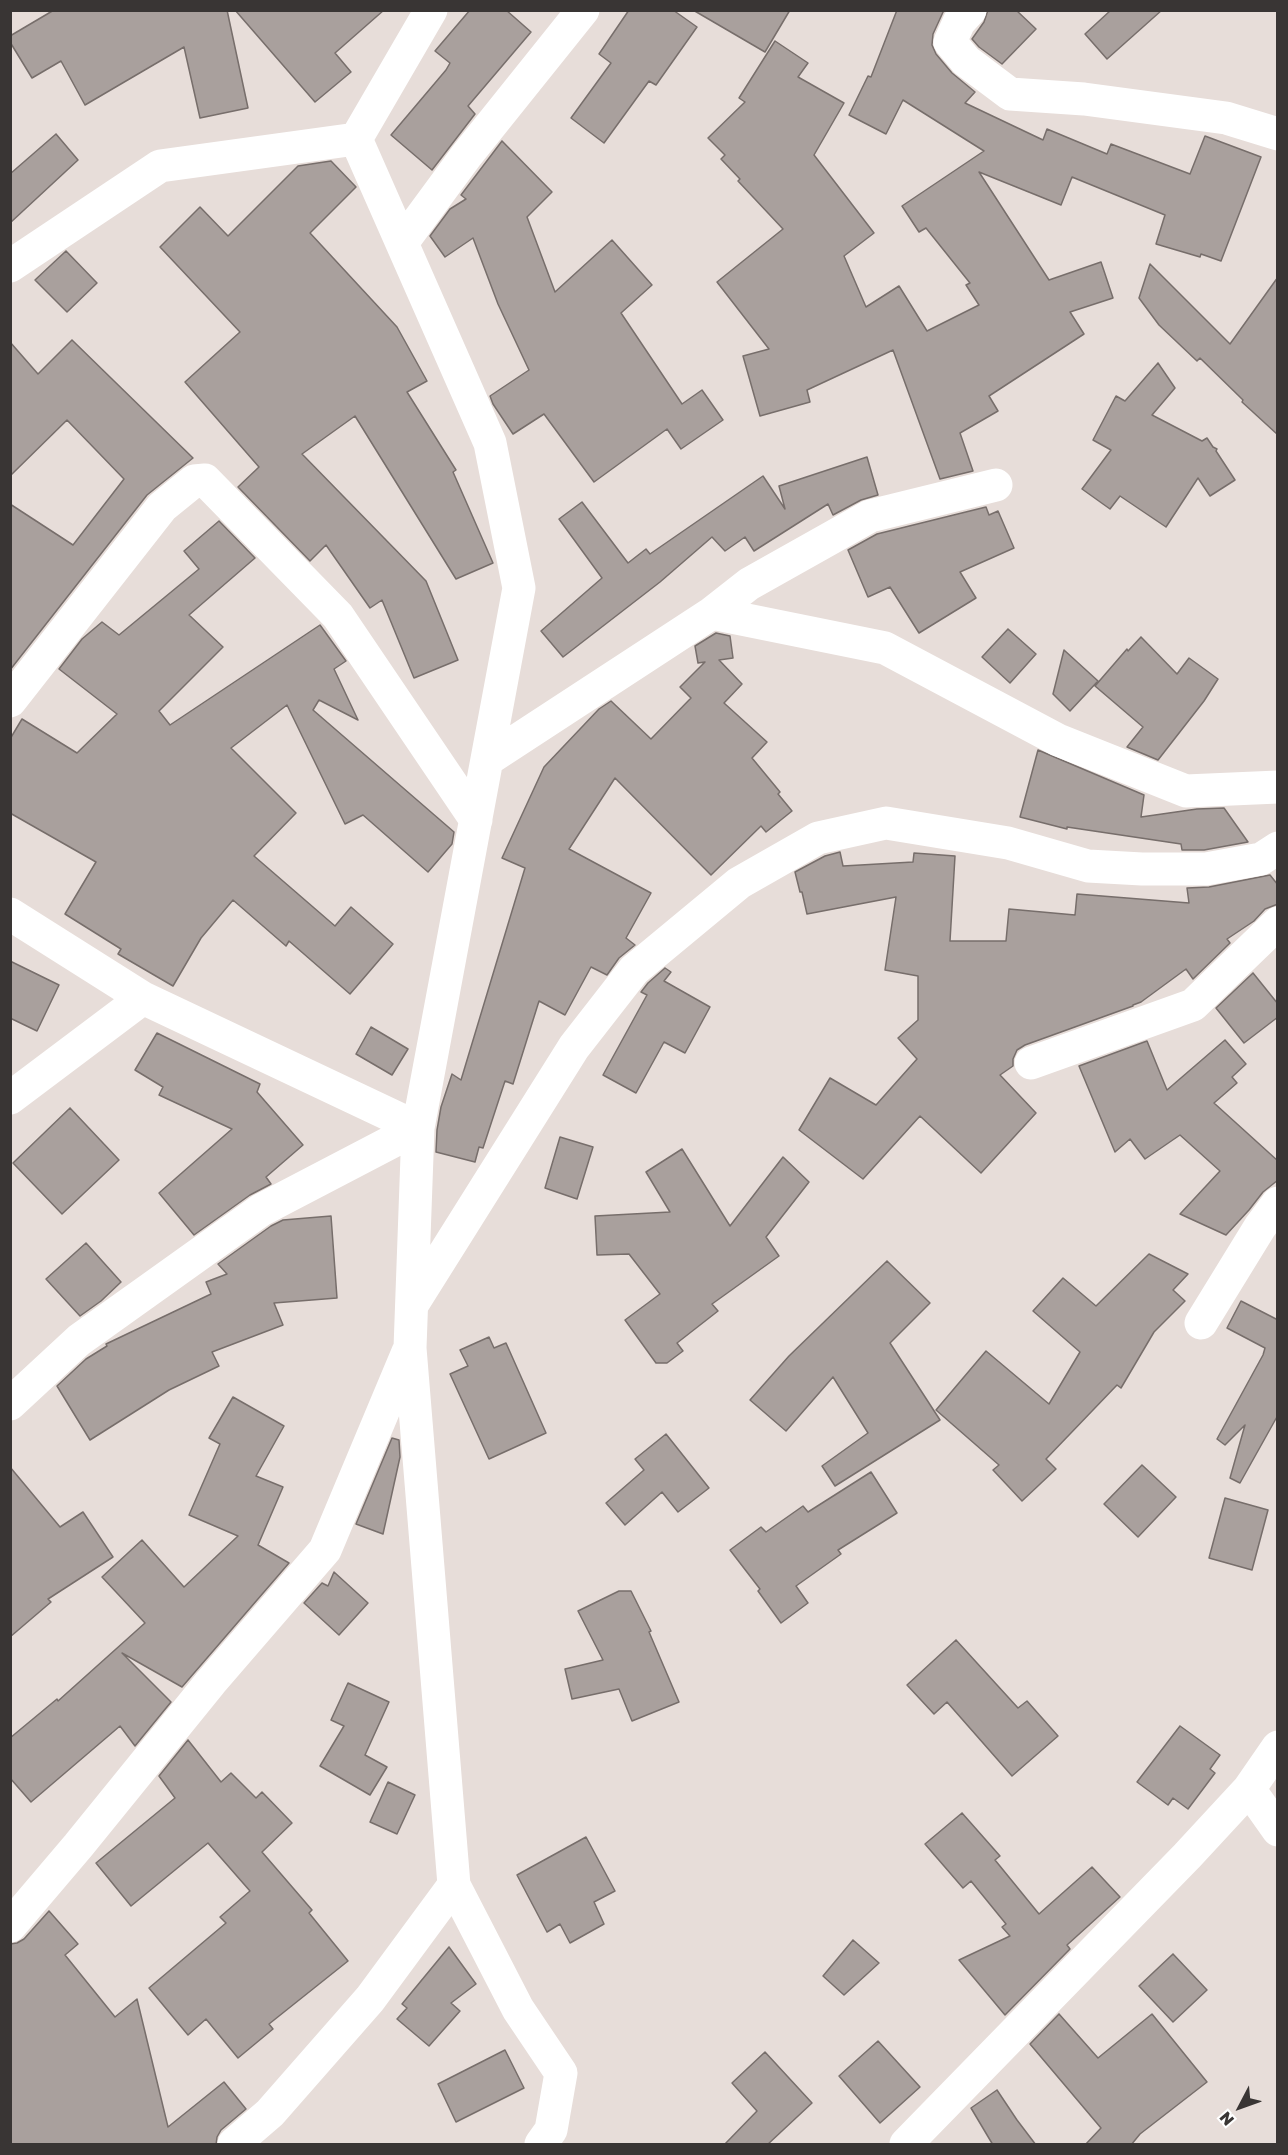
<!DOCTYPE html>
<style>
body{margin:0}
#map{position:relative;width:1288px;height:2155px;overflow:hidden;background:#e7ddd9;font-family:"Golos Text",sans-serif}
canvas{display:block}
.frame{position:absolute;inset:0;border:12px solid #393534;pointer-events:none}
.north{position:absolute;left:1210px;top:2077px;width:60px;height:60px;-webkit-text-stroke:4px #fff;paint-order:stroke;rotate:229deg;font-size:16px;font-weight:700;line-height:24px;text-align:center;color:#393534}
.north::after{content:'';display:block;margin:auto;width:21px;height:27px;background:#393534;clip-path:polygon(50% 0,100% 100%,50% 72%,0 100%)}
</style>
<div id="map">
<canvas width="1288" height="2155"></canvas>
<div class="frame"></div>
<div class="north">N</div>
</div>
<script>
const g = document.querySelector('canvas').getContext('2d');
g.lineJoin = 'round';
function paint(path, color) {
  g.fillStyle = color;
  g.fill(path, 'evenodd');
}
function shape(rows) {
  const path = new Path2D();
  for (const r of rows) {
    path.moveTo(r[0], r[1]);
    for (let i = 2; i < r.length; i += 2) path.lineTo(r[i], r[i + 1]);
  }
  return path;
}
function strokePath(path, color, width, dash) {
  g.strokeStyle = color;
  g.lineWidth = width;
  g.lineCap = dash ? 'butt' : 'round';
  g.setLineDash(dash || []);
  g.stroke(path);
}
const building = shape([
 [54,10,227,10,248,108,200,118,184,47,85,105,61,61,32,78,10,42,10,36,54,10],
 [235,10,384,10,335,53,351,72,315,102,235,10],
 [470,10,506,10,531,32,468,106,475,114,432,170,391,135,446,70,450,63,435,51,470,10],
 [629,10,673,10,697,27,656,85,649,81,604,143,571,118,611,63,599,54,629,10],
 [693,10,790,10,765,52,693,10],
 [897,10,944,10,933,34,932,45,936,54,952,73,975,92,965,103,1043,140,1047,129,1107,154,1111,144,1190,174,1205,136,1261,157,1221,261,1201,254,1200,257,1156,244,1165,215,1072,177,1061,205,979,172,1049,280,1101,262,1113,298,1070,312,1084,334,989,396,998,411,960,433,973,471,940,479,893,350,807,390,810,402,760,416,743,356,769,349,717,282,783,229,738,181,740,179,721,159,725,155,708,138,745,102,739,98,775,41,808,63,798,77,844,103,814,155,874,233,844,256,866,307,899,286,927,331,979,305,966,285,970,283,926,228,919,232,902,206,984,151,903,100,886,134,849,115,868,76,871,77,897,10],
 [988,10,1016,10,1036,29,1002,64,979,47,972,39,984,22,988,10],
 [1111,10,1162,10,1107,59,1085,34,1111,10],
 [56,134,78,160,10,223,10,174,56,134],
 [502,141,552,192,527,217,555,292,612,240,652,285,621,313,682,404,702,390,723,420,681,449,667,429,594,482,544,414,513,434,493,404,490,396,529,370,498,304,473,238,445,257,430,236,450,209,466,199,461,195,502,141],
 [331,161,356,187,310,233,397,327,427,381,407,392,456,470,453,472,493,563,456,579,355,416,302,454,426,581,458,660,414,678,382,600,370,608,326,545,310,561,238,487,259,467,185,382,240,332,160,247,200,207,228,236,298,166,331,161],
 [66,251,97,283,67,312,35,280,66,251],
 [1150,264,1230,344,1278,277,1278,435,1242,402,1243,400,1200,358,1197,361,1159,325,1139,298,1150,264],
 [72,340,193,458,147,495,10,670,10,504,73,545,124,479,67,420,10,476,10,342,38,374,72,340],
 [1158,363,1175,388,1152,415,1202,441,1207,438,1213,447,1217,449,1216,451,1235,480,1210,496,1198,478,1166,527,1120,496,1110,509,1082,489,1111,450,1093,440,1116,396,1125,401,1158,363],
 [867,457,878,495,861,500,833,515,828,504,754,551,745,537,725,551,712,537,660,582,563,657,541,631,602,578,559,519,582,502,628,563,646,549,650,554,763,476,785,509,779,486,867,457],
 [986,507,989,515,998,511,1014,548,960,572,976,598,919,633,890,587,868,597,848,550,877,534,986,507],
 [219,521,255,558,189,615,223,647,159,711,170,725,320,625,346,661,334,669,358,720,319,700,313,710,454,832,452,844,428,872,363,815,345,824,287,705,231,748,296,813,254,856,335,926,351,907,393,944,350,994,289,941,286,946,233,900,201,938,173,986,118,954,121,949,65,914,96,862,10,813,10,739,22,719,77,753,117,714,59,669,82,639,102,622,119,635,199,569,184,551,219,521],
 [1008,629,1036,654,1010,683,982,657,1008,629],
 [716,633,730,636,733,658,719,660,742,684,724,703,767,742,752,758,780,792,778,794,792,811,766,832,761,826,711,875,615,778,569,849,651,893,626,938,635,945,619,958,607,975,591,967,565,1015,539,1001,513,1084,505,1081,483,1148,479,1147,475,1162,436,1152,437,1130,441,1107,452,1074,461,1080,525,868,502,858,544,767,599,709,611,701,651,739,691,698,680,687,705,662,698,663,695,646,716,633],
 [1141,637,1177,674,1189,658,1218,679,1204,701,1158,760,1127,747,1143,727,1095,686,1127,649,1128,651,1141,637],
 [1064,650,1098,681,1070,711,1053,694,1064,650],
 [1038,750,1144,795,1141,817,1197,809,1224,808,1248,842,1204,850,1182,850,1181,844,1067,827,1067,829,1020,817,1038,750],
 [840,852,843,866,913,862,914,853,955,856,950,941,1006,941,1009,909,1075,915,1077,894,1189,903,1187,888,1209,887,1270,875,1278,885,1278,904,1265,909,1254,921,1227,939,1230,943,1193,979,1186,969,1141,1002,1133,1005,1133,1006,1025,1045,1017,1050,1013,1059,1013,1066,1000,1075,1036,1113,981,1173,920,1116,863,1179,799,1130,830,1078,876,1105,917,1059,898,1038,918,1020,918,976,885,970,896,897,807,914,802,892,800,892,795,872,825,856,840,852],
 [10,961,59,985,37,1031,10,1018,10,961],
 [665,968,671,972,664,981,710,1007,685,1053,664,1042,636,1093,603,1075,647,995,641,992,648,983,665,968],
 [1253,973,1278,1004,1278,1017,1244,1043,1216,1008,1253,973],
 [371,1027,408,1049,392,1075,356,1054,371,1027],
 [157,1033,260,1084,257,1092,303,1145,266,1177,271,1184,250,1195,194,1235,159,1193,232,1129,159,1095,163,1087,135,1070,157,1033],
 [1225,1040,1246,1064,1232,1077,1237,1083,1214,1103,1278,1161,1278,1180,1263,1192,1249,1210,1226,1235,1180,1214,1220,1171,1180,1135,1145,1159,1130,1139,1115,1152,1079,1066,1147,1041,1167,1090,1225,1040],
 [70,1108,119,1160,62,1214,13,1163,70,1108],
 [560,1137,593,1147,577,1199,545,1188,560,1137],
 [682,1149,730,1226,783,1157,809,1182,766,1237,779,1256,712,1304,718,1311,677,1343,683,1351,667,1363,656,1363,625,1320,660,1294,629,1254,597,1255,595,1216,670,1212,646,1172,682,1149],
 [331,1216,337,1298,274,1303,283,1325,212,1352,219,1366,169,1390,90,1440,57,1386,86,1359,107,1346,106,1344,211,1294,206,1282,227,1274,218,1264,271,1226,283,1220,331,1216],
 [86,1243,121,1282,101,1301,80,1316,46,1279,86,1243],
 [1149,1254,1188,1274,1173,1290,1185,1301,1154,1332,1121,1388,1117,1385,1046,1459,1056,1469,1022,1501,993,1470,999,1465,936,1410,986,1351,1049,1404,1080,1352,1033,1311,1063,1278,1096,1306,1149,1254],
 [887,1261,930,1303,890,1343,940,1420,835,1486,822,1466,868,1433,833,1377,786,1431,750,1400,789,1356,887,1261],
 [1241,1301,1278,1320,1278,1415,1240,1483,1230,1478,1245,1425,1225,1445,1217,1439,1263,1355,1265,1348,1227,1328,1241,1301],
 [489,1337,494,1348,506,1343,546,1433,489,1459,450,1374,468,1366,460,1350,489,1337],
 [233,1397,284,1426,256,1476,283,1487,258,1545,289,1563,182,1687,122,1653,171,1702,135,1746,120,1726,31,1802,10,1778,10,1738,57,1699,58,1701,145,1623,102,1577,142,1540,184,1587,238,1536,189,1515,220,1444,209,1438,233,1397],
 [666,1434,709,1488,678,1512,662,1492,625,1525,606,1503,644,1470,635,1459,666,1434],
 [392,1438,399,1440,400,1457,383,1534,356,1524,392,1438],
 [1142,1465,1176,1497,1138,1537,1104,1504,1142,1465],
 [10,1467,60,1527,83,1512,113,1557,48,1599,51,1602,10,1637,10,1467],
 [871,1472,897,1513,838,1550,841,1554,796,1586,808,1603,781,1623,758,1591,760,1589,730,1550,761,1527,766,1532,803,1506,808,1512,871,1472],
 [1225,1498,1268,1510,1252,1570,1209,1558,1225,1498],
 [334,1572,368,1603,339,1635,304,1603,322,1583,328,1586,334,1572],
 [619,1591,631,1591,651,1631,649,1632,679,1702,632,1721,619,1689,572,1699,565,1669,603,1660,578,1611,619,1591],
 [956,1640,1018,1708,1027,1701,1058,1736,1012,1776,947,1702,934,1714,907,1685,956,1640],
 [348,1683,389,1702,365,1755,387,1767,370,1795,320,1766,344,1726,331,1720,348,1683],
 [1180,1726,1220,1755,1210,1769,1215,1773,1188,1809,1173,1798,1168,1805,1137,1782,1180,1726],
 [188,1740,221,1782,231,1773,256,1798,262,1792,292,1823,262,1852,312,1910,309,1913,348,1961,269,2024,273,2029,238,2058,206,2019,188,2035,149,1988,226,1923,220,1917,250,1891,208,1843,131,1906,96,1863,175,1798,159,1776,188,1740],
 [388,1782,415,1795,397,1834,370,1822,388,1782],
 [962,1813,1000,1856,995,1860,1039,1914,1092,1867,1120,1897,1067,1945,1070,1949,1005,2015,959,1960,1010,1936,1002,1927,1006,1924,971,1881,963,1888,925,1844,962,1813],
 [586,1837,615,1891,594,1902,604,1924,570,1943,560,1924,547,1932,517,1875,586,1837],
 [49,1911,78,1944,65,1955,115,2017,137,1999,168,2127,224,2082,246,2109,221,2130,217,2137,216,2145,10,2145,10,1944,17,1943,24,1939,49,1911],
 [853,1940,879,1963,844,1995,823,1976,853,1940],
 [449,1947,476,1984,451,2003,460,2011,429,2046,397,2019,407,2008,402,2004,449,1947],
 [1173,1954,1207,1990,1173,2022,1139,1986,1173,1954],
 [1059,2014,1098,2058,1152,2014,1207,2082,1140,2134,1131,2145,1085,2145,1101,2128,1030,2044,1059,2014],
 [878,2041,920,2087,880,2123,839,2076,878,2041],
 [505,2050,524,2088,456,2122,438,2084,505,2050],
 [765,2052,812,2103,767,2145,724,2145,757,2111,732,2083,765,2052],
 [997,2090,1017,2120,1036,2145,993,2145,971,2108,997,2090]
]);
paint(building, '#a9a09d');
strokePath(building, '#776e6b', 1.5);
strokePath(shape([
 [431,10,356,139,490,443,519,588,418,1128,410,1348,454,1885,518,2009,561,2073,551,2130,541,2144],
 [970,10,959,22,950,42,966,61,1010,94,1084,99,1226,118,1278,134],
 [402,243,466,156,583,10],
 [10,266,160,166,356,139],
 [712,613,749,584,870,516,996,485],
 [10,701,162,507,194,481,205,480,338,616,476,820],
 [487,760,712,613,885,648,1058,740,1186,791,1278,787],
 [10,914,143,998,418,1128],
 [1031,1063,1193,1005,1278,923],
 [10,1098,143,998],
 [412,1305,574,1047,634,970,739,883,818,838,886,823,1008,843,1088,866,1142,869,1206,869,1261,859,1278,848],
 [1201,1323,1260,1227,1278,1203],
 [10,1404,79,1340,261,1210,418,1128],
 [1249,1789,1278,1830],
 [10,1926,78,1846,211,1682,325,1550,408,1352],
 [234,2144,270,2113,370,1999,454,1885],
 [906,2144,1187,1856,1249,1789,1278,1747]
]), '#fff', 33);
</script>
